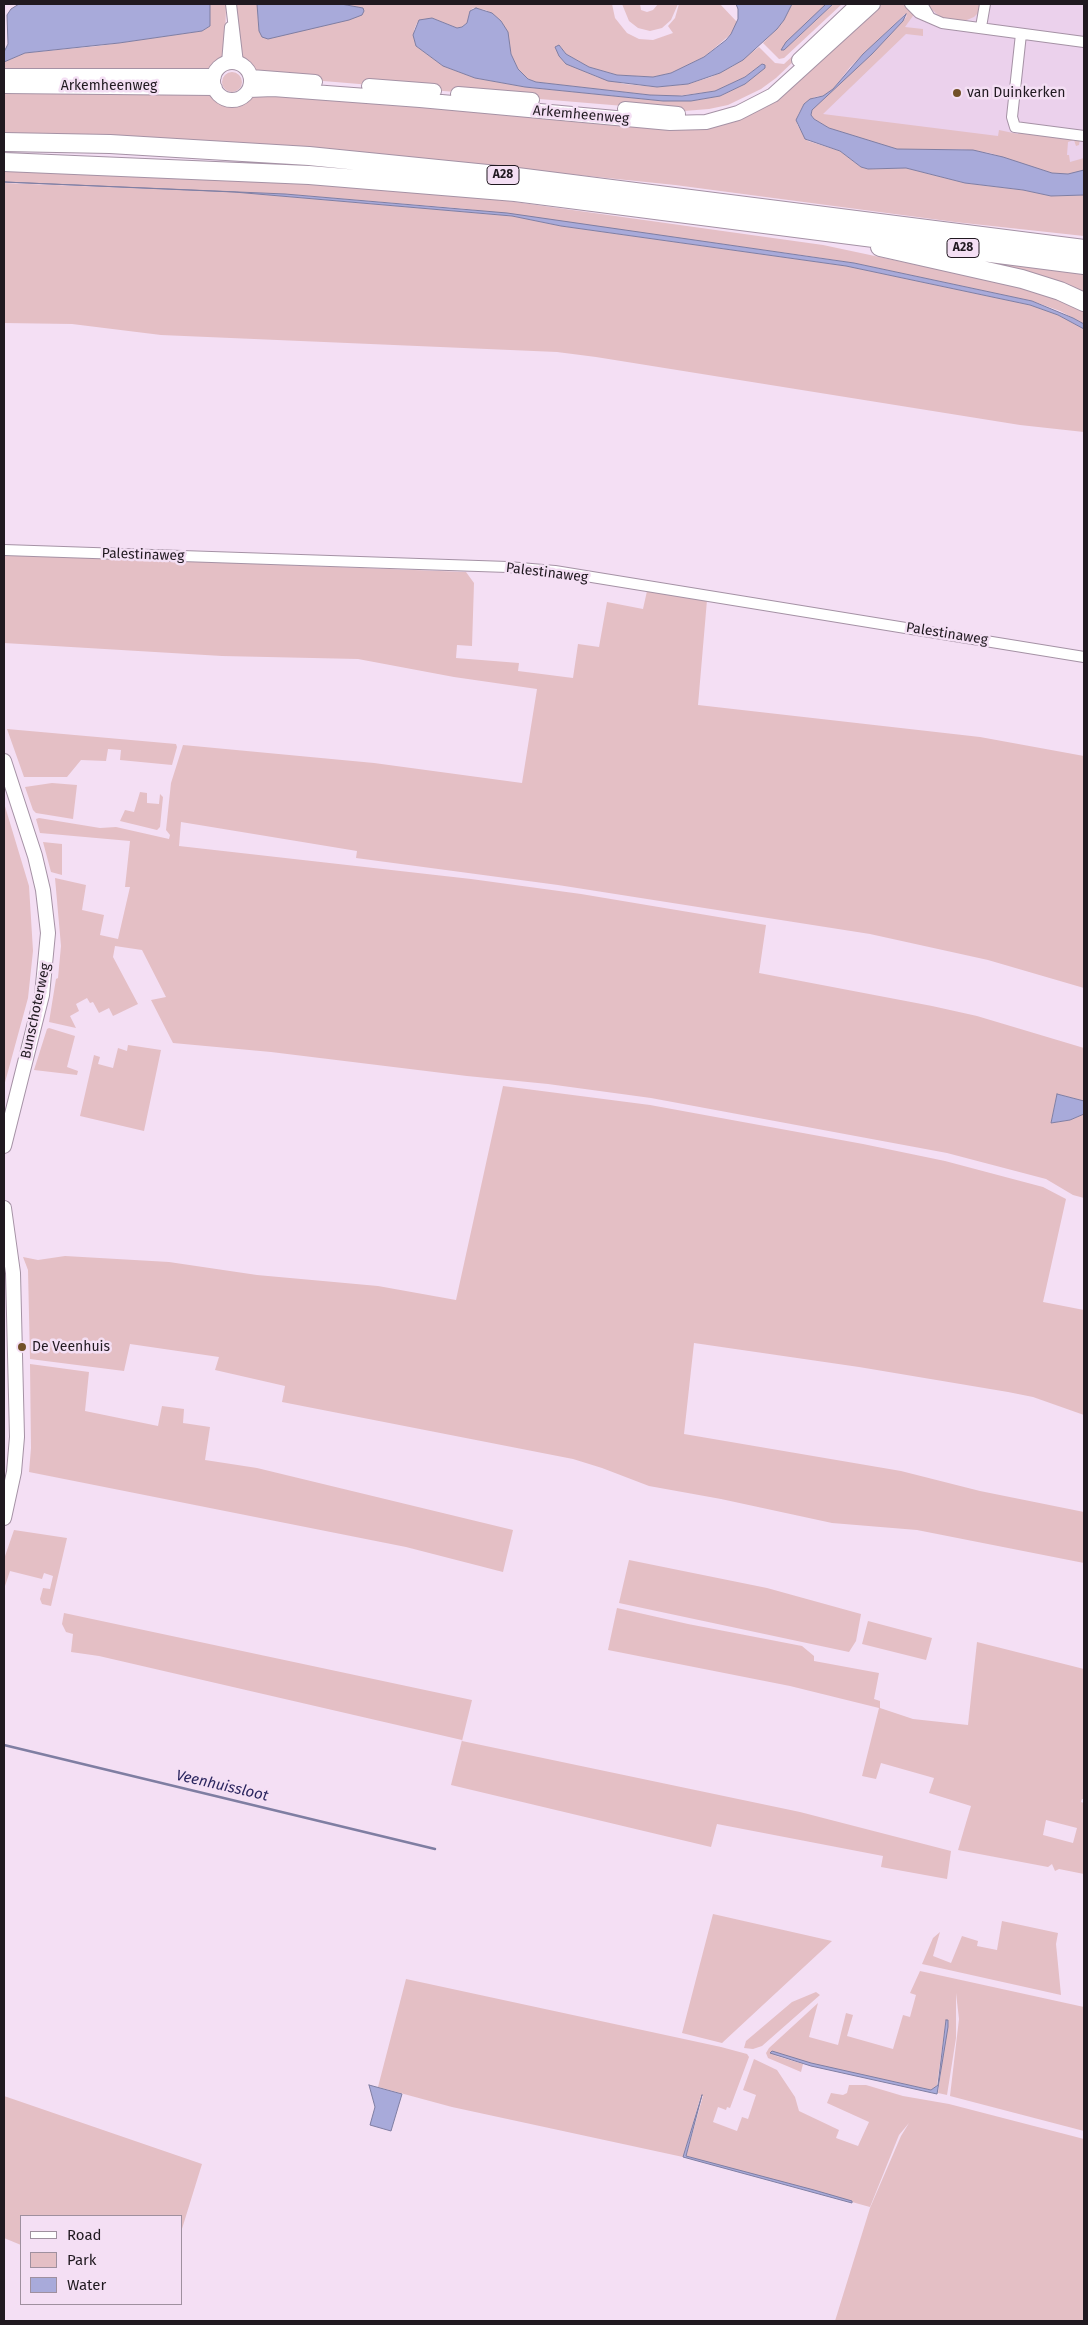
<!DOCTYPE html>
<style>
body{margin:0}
#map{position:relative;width:1088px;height:2325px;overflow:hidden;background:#f4dff4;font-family:"Fira Sans",sans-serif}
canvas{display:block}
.frame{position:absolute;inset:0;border:5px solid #201920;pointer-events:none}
.legend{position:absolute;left:20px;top:2215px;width:162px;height:90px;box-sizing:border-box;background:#f4dff4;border:1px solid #9f909f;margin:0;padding:6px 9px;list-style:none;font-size:15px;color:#201920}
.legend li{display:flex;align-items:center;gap:10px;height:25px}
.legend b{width:25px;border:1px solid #9f909f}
</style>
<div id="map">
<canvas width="1088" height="2325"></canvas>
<div class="frame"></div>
<ul class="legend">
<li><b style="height:6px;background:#fff"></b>Road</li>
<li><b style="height:14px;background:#e4bfc5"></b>Park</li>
<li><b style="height:14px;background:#a8aada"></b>Water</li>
</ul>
</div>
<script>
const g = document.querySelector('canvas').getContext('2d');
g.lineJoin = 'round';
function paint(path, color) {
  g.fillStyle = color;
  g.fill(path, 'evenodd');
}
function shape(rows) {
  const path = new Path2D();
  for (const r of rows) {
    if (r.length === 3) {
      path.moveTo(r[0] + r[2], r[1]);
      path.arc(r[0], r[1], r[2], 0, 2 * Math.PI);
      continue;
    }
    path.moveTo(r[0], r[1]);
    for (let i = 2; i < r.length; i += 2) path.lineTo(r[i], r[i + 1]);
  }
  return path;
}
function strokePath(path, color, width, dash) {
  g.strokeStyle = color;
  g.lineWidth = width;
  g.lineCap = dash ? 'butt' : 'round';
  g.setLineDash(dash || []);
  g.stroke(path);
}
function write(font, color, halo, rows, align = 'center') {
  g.font = font + ' "Fira Sans",sans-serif';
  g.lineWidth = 5;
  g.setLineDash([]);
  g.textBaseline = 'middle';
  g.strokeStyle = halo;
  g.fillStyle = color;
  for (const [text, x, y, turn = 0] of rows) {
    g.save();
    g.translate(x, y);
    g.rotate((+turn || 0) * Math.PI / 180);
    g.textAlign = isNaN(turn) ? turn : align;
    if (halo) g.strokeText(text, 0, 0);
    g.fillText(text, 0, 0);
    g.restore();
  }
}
paint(shape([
 [916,4,1084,4,1084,186,866,157,807,108]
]), '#ebd1ec');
paint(shape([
 [210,4,226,4,225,51,223,58,212,69,4,73,4,62,25,53,98,46,202,31,210,26],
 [235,4,257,4,259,31,363,8,341,4,612,4,615,18,627,33,639,39,653,40,673,33,668,26,675,18,679,4,720,4,737,22,731,34,704,57,671,73,653,77,617,75,589,67,566,54,560,46,555,47,564,62,597,77,624,84,657,87,688,84,711,77,733,66,759,47,775,63,784,64,848,4,854,4,776,78,761,89,728,105,709,109,684,111,263,76,255,72,240,54],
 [473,8,486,10,501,21,507,32,511,54,518,69,528,79,536,82,650,95,677,96,715,91,745,77,762,64,765,65,765,67,745,84,720,96,691,101,663,101,525,87,475,78,443,66,416,46,414,30,417,23,432,18,457,28,462,27,467,23,470,11],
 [622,4,640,4,641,10,647,12,653,10,658,4,678,4,671,20,662,28,650,31,638,28,629,21],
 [792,4,826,4,784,50,833,4,842,4,784,58,779,59,763,43,784,20],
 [878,4,904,4,909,7,915,13,905,27,923,29,923,36,906,34,823,114,998,136,999,130,1018,134,1019,131,1080,139,1079,145,1076,146,1074,140,1068,142,1067,155,1069,155,1070,162,1084,158,1084,170,1068,174,1052,173,990,153,961,149,897,149,829,128,814,119,811,115,812,110,872,54,903,21,907,16,905,14,850,67,833,89,823,96,815,97,804,104,798,115,797,124,804,136,808,141,840,151,861,167,868,169,906,168,965,183,1023,190,1051,196,1084,195,1084,236,955,222,675,185,403,157,4,136,4,89,212,94,224,103,234,105,244,102,254,94,667,125,743,114],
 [926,4,981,4,980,11,974,17,962,22,940,17],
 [232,82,10],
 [4,169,282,182,388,190,508,201,823,245,1035,290,1084,310,1084,324,1060,311,1032,301,854,263,808,256,467,209,285,194,4,182],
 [4,183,234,192,512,216,561,226,846,266,1030,305,1058,315,1084,329,1084,432,1020,425,596,357,557,352,161,335,72,324,4,323],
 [937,255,1084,274,1084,298],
 [4,554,466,572,474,583,472,646,457,645,456,658,519,663,518,671,573,678,578,644,599,647,607,602,643,609,647,591,707,600,698,705,980,737,1084,756,1084,988,988,960,870,934,558,885,356,858,357,851,181,822,179,846,471,879,581,894,766,925,759,973,932,1006,977,1016,1084,1048,1084,1101,1057,1094,1051,1123,1070,1120,1084,1114,1084,1198,1073,1195,1046,1179,947,1153,651,1098,548,1084,467,1076,271,1052,173,1043,151,1000,166,997,142,950,115,946,113,957,138,1004,113,1016,109,1008,99,1013,93,1002,90,1003,87,998,76,1004,79,1011,70,1016,76,1028,49,1022,56,979,58,978,61,946,55,878,86,885,82,910,104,915,100,935,118,939,130,887,125,887,130,841,40,833,36,819,39,818,100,828,116,827,169,839,170,835,166,830,171,783,183,745,374,763,522,783,537,689,454,677,358,659,222,656,4,643],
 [7,729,176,744,177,747,172,765,120,760,121,750,108,749,106,761,81,760,67,777,24,777],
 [52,783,77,785,73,819,36,813,33,810,25,787],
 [140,792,147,793,147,803,159,804,160,794,163,797,160,827,157,830,120,821,125,810,134,812],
 [4,803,29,886,33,951,28,998,4,1086],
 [43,842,62,844,62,875,51,872],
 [49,1028,75,1036,67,1067,78,1071,77,1075,34,1070,47,1029],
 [128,1045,161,1050,144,1131,80,1116,94,1055,100,1057,98,1064,113,1068,118,1048,127,1051],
 [503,1086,650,1105,863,1144,945,1161,1043,1187,1066,1199,1043,1302,1084,1310,1084,1415,1033,1397,1008,1392,859,1367,694,1343,684,1434,901,1471,980,1491,1084,1512,1084,1563,917,1530,832,1523,721,1499,649,1486,602,1468,573,1459,282,1402,285,1386,215,1370,219,1357,130,1344,124,1371,30,1359,28,1270,23,1257,38,1260,65,1256,169,1262,257,1275,378,1286,456,1300],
 [30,1364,89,1372,85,1411,158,1426,162,1406,184,1409,183,1423,210,1427,205,1460,257,1468,513,1530,503,1572,406,1547,29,1472,31,1448],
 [14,1530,67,1538,51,1606,42,1604,40,1599,43,1588,50,1589,53,1576,44,1573,42,1579,10,1571,4,1589,4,1559],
 [629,1560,767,1588,861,1614,856,1641,849,1652,619,1603],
 [617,1608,688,1624,802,1646,814,1656,814,1661,879,1673,874,1699,880,1701,880,1708,913,1719,968,1725,977,1642,1084,1669,1084,1799,1082,1799,1081,1802,1084,1803,1084,1874,1059,1869,1055,1871,1052,1864,1048,1867,958,1850,971,1806,929,1793,934,1778,881,1763,876,1779,862,1776,879,1708,790,1686,608,1650],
 [1046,1820,1077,1828,1073,1843,1043,1835],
 [64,1613,472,1700,462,1741,800,1812,951,1851,947,1879,881,1867,883,1856,717,1824,711,1847,451,1785,462,1740,99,1656,71,1652,73,1634,66,1632,62,1624],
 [868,1621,932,1638,926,1660,862,1644],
 [713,1914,832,1941,722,2043,682,2033],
 [1002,1921,1058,1933,1056,1944,1061,1995,922,1964,933,1938,940,1932,933,1956,951,1963,962,1936,978,1941,977,1946,997,1950],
 [920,1971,1084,2007,1084,2131,950,2096,959,2019,956,1993,956,2038,947,2095,938,2093,948,2020,946,2020,937,2085,931,2090,773,2055,803,2064,801,2072,768,2058,766,2053,769,2048,818,2003,809,2037,838,2045,846,2013,853,2015,847,2036,893,2049,903,2015,910,2017,916,1995,910,1993],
 [406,1979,721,2047,747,2054,749,2057,730,2108,727,2107,726,2110,718,2107,713,2122,737,2131,742,2117,748,2119,756,2095,743,2090,754,2059,777,2070,795,2097,799,2111,839,2130,836,2138,858,2146,869,2122,827,2103,831,2093,843,2095,847,2093,849,2085,866,2085,903,2096,949,2104,1084,2139,1084,2321,835,2321,870,2208,901,2136,909,2123,899,2135,870,2207,686,2156,703,2096,701,2096,699,2102,683,2157,452,2107,378,2087],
 [816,1992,820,1995,762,2046,753,2049,744,2048,746,2041,792,2002],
 [4,2096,202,2164,181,2232,181,2216,21,2216,21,2245,4,2238]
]), '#e4bfc5');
const water = shape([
 [19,4,210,4,210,26,202,31,119,43,25,53,4,62,4,52,8,44,7,15,11,9,19,4],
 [257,4,341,4,363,8,364,11,362,15,349,20,268,39,262,37,259,31,257,4],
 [736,4,792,4,784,20,777,29,743,60,720,73,688,84,657,87,608,81,566,64,559,56,555,47,559,45,566,54,589,67,617,75,653,77,671,73,704,57,726,40,731,34,738,19,738,9,736,4],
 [826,4,833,4,784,50,781,50,786,42,826,4],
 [476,8,492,13,501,21,508,32,511,54,518,69,528,79,536,82,650,95,682,96,715,91,745,77,762,64,765,65,765,68,745,84,720,96,691,101,663,101,525,87,475,78,443,66,416,46,413,35,419,20,432,18,457,28,462,27,467,23,470,11,476,8],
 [906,14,903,21,872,54,812,110,811,115,814,119,829,128,897,149,973,150,1003,157,1052,173,1068,174,1084,170,1084,195,1051,196,1023,190,965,183,906,168,868,169,861,167,840,151,805,139,796,120,804,104,810,99,823,96,833,89,863,54,906,14],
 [4,182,285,194,507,213,854,263,1032,301,1073,318,1084,324,1084,329,1058,315,1030,305,846,266,561,226,512,216,234,192,4,182],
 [1057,1094,1084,1101,1084,1114,1070,1120,1051,1123,1057,1094],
 [946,2020,948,2020,948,2027,937,2094,811,2066,770,2053,772,2051,811,2063,931,2090,938,2085,946,2020],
 [369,2085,402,2094,391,2131,370,2125,375,2107,369,2085],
 [702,2095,686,2156,814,2190,852,2201,852,2203,683,2157,702,2095]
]);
paint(water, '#a8aada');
strokePath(water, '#7f7ea2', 1);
strokePath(shape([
 [4,1745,435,1849]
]), '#7f7ea2', 2.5);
const street = shape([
 [231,4,238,63],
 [910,4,919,13,942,23,1084,42],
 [922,4,929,16],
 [981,27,985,4],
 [1021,34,1012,117,1015,127,1084,136],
 [227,63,230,27],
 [4,550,508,567,555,571,1084,657]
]);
const secondary = shape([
 [799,60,858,4],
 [232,81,19],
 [4,76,214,76],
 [251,77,315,82],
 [4,86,215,88],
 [369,86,434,91],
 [249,90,273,89,420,100,670,123,706,122,738,113,773,95,873,4],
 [458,94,532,100],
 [625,109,678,114],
 [4,761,35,856,43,890,48,933,42,995,4,1146],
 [4,1208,13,1273,17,1437,14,1472,4,1518]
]);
const highway = shape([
 [4,142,110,144,309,156,517,177,1084,249],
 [4,162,309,175,515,192,1084,265],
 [880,247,1022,279,1060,291,1084,302]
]);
strokePath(street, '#a592a5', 12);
strokePath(secondary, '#a592a5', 16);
strokePath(highway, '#a592a5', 20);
strokePath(street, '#fff', 10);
strokePath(secondary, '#fff', 14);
strokePath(highway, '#fff', 18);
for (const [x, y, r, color] of [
 [957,93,5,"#725028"],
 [22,1347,5,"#725028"]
]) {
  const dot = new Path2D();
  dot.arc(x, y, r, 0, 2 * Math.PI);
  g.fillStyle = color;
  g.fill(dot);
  strokePath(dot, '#f4dff4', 2);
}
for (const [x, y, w] of [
 [503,175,32],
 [963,248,32]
]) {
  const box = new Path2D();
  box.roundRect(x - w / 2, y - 9.5, w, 19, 4);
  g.fillStyle = '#f4dff4';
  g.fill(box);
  strokePath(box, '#201920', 1);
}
write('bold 12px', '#201920', null, [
 ["A28",503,175],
 ["A28",963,248]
]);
write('14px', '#201920', '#f4dff4', [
 ["Arkemheenweg",109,86],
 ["Arkemheenweg",581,115,5],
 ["Palestinaweg",143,555,2],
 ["Palestinaweg",547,573,7],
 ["Palestinaweg",947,634,9],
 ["Bunschoterweg",36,1011,-78]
]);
write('14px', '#201920', '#f4dff4', [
 ["van Duinkerken",967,93],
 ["De Veenhuis",32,1347]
], 'left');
write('italic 15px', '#2b265f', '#f4dff4', [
 ["Veenhuissloot",222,1786,13]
]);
</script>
